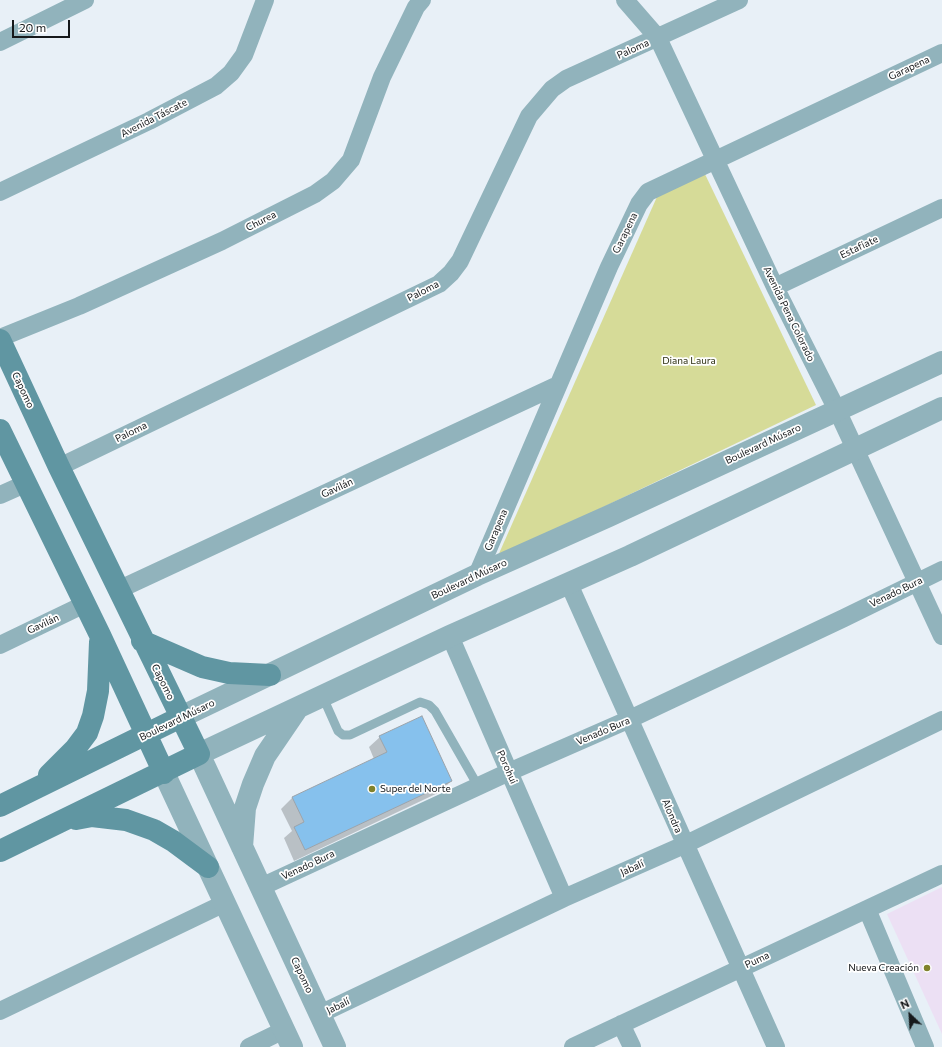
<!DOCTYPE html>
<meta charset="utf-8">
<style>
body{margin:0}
#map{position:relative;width:942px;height:1047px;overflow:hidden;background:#e8f0f7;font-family:Commissioner,sans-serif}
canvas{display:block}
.north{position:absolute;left:890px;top:995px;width:40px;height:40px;-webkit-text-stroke:3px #fff;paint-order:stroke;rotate:335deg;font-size:11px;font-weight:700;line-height:16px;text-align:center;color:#16191b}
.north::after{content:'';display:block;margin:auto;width:14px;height:18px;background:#16191b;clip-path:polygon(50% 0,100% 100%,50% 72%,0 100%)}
.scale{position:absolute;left:12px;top:20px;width:58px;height:18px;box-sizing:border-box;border:2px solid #16191b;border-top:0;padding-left:5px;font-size:12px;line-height:14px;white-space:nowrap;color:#16191b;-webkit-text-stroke:3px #fff;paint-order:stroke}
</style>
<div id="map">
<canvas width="942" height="1047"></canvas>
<div class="north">N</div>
<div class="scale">20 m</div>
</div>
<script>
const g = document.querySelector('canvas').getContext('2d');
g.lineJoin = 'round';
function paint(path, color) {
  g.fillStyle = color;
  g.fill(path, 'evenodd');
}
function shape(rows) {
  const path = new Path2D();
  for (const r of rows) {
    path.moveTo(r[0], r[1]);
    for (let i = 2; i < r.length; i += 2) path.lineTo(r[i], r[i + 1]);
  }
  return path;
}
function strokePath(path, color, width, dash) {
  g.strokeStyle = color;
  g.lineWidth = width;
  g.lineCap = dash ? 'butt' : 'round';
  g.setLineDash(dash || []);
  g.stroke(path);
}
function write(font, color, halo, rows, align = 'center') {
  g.font = font + ' Commissioner,sans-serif';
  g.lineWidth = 3.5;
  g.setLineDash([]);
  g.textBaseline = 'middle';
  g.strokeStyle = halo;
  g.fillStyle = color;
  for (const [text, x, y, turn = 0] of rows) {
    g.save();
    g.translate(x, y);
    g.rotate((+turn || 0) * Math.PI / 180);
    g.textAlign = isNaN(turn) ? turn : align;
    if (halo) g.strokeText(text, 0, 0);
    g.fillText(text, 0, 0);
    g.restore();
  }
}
paint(shape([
 [942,887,942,1034,887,914]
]), '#ece0f4');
paint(shape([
 [703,170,816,405,497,558,660,190]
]), '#d6db98');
paint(shape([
 [380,737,451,781,440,792,294,861,284,838,292,831,281,809,292,798,374,759,369,747]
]), '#0003');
const building = shape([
 [422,716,452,781,305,850,294,827,304,822,292,797,387,752,379,736,422,716]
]);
paint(building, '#86c1ed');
strokePath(building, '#9ba3aa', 1);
strokePath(shape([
 [322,695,338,731,343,735,350,735,420,702,429,705,435,711,478,786]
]), '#91b3bc', 9);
strokePath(shape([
 [625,0,658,38,775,287,837,410,942,636],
 [0,42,85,0],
 [0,192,149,121,216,86,231,73,244,55,265,0],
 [775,287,942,208],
 [0,338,79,306,222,241,315,194,333,181,351,160,382,77,416,7,422,0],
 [59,467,439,284,451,273,460,261,529,116,552,89,566,79,739,0],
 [0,495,27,483],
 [477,575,609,267,639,204,648,192,942,53],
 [569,584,776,1047],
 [118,590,556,386],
 [450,636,564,898],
 [0,645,85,604],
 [261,887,509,772,630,719,844,618,942,570],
 [867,909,925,1047],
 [0,1011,225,903],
 [320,1014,564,898,684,845,942,720],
 [621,1024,632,1047],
 [249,1047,284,1030],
 [573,1047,942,874]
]), '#91b3bc', 18);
strokePath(shape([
 [181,717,477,575,609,516,942,362],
 [164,773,292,1047],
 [242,847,245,808,253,784,265,756,297,709],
 [335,1047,199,754,450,636,630,556,942,408]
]), '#91b3bc', 22);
strokePath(shape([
 [0,340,59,467,199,754,0,851],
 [0,430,100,635,164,773],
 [142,641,202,667,229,673,270,675],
 [49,775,75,749,87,733,93,716,98,691,100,642],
 [0,806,181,717],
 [76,819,92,816,126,820,154,830,173,841,208,867]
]), '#6096a2', 22);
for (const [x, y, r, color] of [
 [372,789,4,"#80822c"],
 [927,968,4,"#80822c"]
]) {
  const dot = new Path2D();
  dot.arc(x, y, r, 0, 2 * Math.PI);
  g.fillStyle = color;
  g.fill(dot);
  strokePath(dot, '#fff', 1.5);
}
write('10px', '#16191b', '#fff', [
 ["Paloma",633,49,-24],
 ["Garapena",909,68,-25],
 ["Avenida Táscate",154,118,-27],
 ["Churea",261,221,-27],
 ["Garapena",625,233,-64],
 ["Estafiate",859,247,-25],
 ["Paloma",423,291,-27],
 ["Avenida Pena Colorado",789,314,64],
 ["Capomo",23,390,65],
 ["Paloma",131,432,-26],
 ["Boulevard Músaro",763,444,-25],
 ["Gavilán",337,488,-25],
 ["Garapena",496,530,-67],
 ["Boulevard Músaro",469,579,-25],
 ["Venado Bura",896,592,-26],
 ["Gavilán",43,624,-25],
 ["Capomo",163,682,63],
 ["Boulevard Músaro",177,720,-26],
 ["Venado Bura",603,731,-23],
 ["Porohui",507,767,66],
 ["Alondra",672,816,67],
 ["Venado Bura",308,865,-25],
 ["Jabalí",632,868,-24],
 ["Puma",757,960,-25],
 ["Capomo",302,975,65],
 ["Jabalí",338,1006,-26]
]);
write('10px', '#2e3012', '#fff', [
 ["Diana Laura",689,361]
]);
write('10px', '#16191b', '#fff', [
 ["Super del Norte",380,789],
 ["Nueva Creación",919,968,"right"]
], 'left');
</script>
